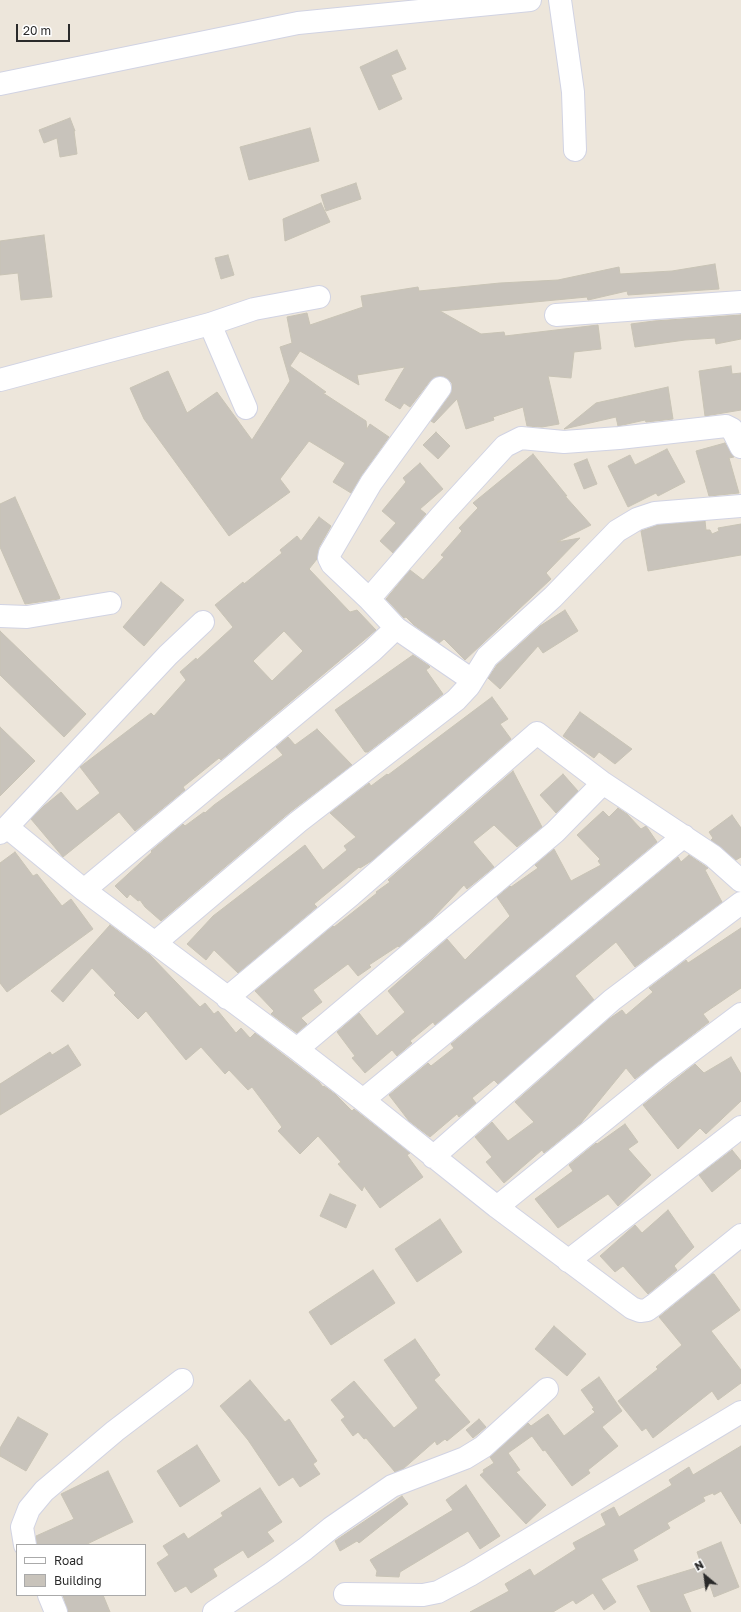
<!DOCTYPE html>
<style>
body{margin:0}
#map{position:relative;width:741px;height:1612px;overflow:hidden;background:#ede6db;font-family:"Golos Text",sans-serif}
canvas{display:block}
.legend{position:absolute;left:16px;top:1544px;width:130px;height:52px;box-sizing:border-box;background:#fff;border:1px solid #aaa;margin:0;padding:5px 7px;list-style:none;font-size:12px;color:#2a2a2a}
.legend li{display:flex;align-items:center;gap:8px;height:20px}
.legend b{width:20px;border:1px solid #aaa}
.north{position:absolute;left:685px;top:1556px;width:40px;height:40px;-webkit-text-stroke:3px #fff;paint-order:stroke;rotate:331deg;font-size:11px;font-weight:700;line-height:16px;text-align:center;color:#2a2a2a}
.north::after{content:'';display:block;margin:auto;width:14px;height:18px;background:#2a2a2a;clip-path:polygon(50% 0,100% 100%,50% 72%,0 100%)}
.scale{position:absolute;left:16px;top:24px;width:54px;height:18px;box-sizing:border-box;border:2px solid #2a2a2a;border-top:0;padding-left:5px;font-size:12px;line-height:14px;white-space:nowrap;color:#2a2a2a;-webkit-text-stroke:3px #fff;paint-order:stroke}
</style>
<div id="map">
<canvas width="741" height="1612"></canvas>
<ul class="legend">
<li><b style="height:5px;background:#fff"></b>Road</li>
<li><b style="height:11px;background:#c8c3bb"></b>Building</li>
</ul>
<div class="north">N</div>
<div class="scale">20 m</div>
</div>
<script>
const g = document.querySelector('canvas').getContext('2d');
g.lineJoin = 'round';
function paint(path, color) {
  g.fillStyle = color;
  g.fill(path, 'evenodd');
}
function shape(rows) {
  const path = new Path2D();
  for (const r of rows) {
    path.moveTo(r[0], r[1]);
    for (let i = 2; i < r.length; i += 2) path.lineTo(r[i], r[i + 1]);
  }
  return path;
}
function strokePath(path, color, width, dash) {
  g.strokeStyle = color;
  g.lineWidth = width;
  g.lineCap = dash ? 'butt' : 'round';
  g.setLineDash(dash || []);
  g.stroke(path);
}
const building = shape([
 [397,50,406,69,391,75,402,99,379,110,360,67,397,50],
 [70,118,75,131,74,131,77,154,60,157,57,138,44,143,39,130,70,118],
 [310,128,319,161,249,180,240,147,310,128],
 [356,183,361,199,326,211,321,195,356,183],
 [321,203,330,222,285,241,283,219,321,203],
 [44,235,52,297,21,300,18,273,0,275,0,241,44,235],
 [228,255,234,275,221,279,215,258,228,255],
 [715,264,719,289,628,295,627,291,588,300,587,297,440,311,481,334,504,332,505,336,598,325,601,349,574,352,571,378,548,376,559,424,542,427,527,426,523,407,493,417,494,420,466,429,457,399,434,423,431,421,450,395,452,390,452,383,447,378,441,376,435,377,430,381,410,407,404,403,400,409,385,400,405,367,357,375,359,385,300,351,290,366,326,392,323,393,366,421,367,429,370,424,389,437,361,476,351,493,333,482,345,463,309,441,280,479,290,492,229,536,144,419,130,388,168,371,187,413,217,392,252,440,290,381,280,347,292,343,287,317,307,313,310,325,363,307,361,296,418,287,419,291,500,283,558,280,619,267,620,274,672,271,715,264],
 [741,315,741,339,716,344,715,338,685,340,635,347,631,324,654,321,741,315],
 [731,366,732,374,741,373,741,410,705,416,699,371,731,366],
 [668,387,673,419,646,422,645,420,618,426,616,417,564,429,596,403,668,387],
 [436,432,450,446,438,459,423,445,436,432],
 [725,443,734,457,729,458,739,493,709,496,696,451,725,443],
 [667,449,685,482,658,496,656,493,628,507,608,466,630,455,635,465,667,449],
 [533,454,567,496,565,496,591,525,557,542,580,538,546,573,551,579,465,660,444,639,439,643,414,625,406,617,404,618,386,599,410,570,423,580,444,557,441,555,462,531,459,528,478,508,473,503,533,454],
 [587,459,597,484,584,489,574,464,587,459],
 [420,463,443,489,420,509,426,514,393,553,380,541,396,523,382,511,406,482,403,478,420,463],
 [15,497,60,598,59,599,25,604,0,547,0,504,15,497],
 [319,517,331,526,319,547,317,559,309,569,350,612,357,610,376,630,221,760,219,758,183,787,185,790,135,831,119,812,63,857,31,819,44,806,61,792,77,811,100,793,80,767,151,713,154,716,186,680,180,672,196,658,197,660,233,627,215,605,243,582,244,584,282,553,280,550,297,536,301,541,319,517],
 [284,631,303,651,272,681,253,661,284,631],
 [705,521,706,530,710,530,712,534,719,531,718,528,741,524,741,555,648,571,641,531,658,525,705,521],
 [161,582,184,600,144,646,123,627,161,582],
 [565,610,578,631,543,653,538,646,500,689,488,678,497,665,540,626,565,610],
 [0,631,86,714,64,737,0,675,0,631],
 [413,655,428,665,430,667,426,670,443,694,368,752,365,752,335,710,413,655],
 [492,697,508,719,500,724,511,739,373,860,360,868,359,867,314,904,317,907,238,973,214,950,206,960,187,944,213,916,305,845,323,870,347,850,344,846,356,837,330,813,369,783,371,786,387,774,388,775,492,697],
 [580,712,632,749,615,764,599,752,594,758,563,736,580,712],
 [0,727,35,761,0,796,0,727],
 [317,729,352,765,290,812,161,921,145,907,140,900,138,901,130,894,127,898,115,886,152,852,151,851,183,824,185,826,204,812,205,813,214,805,283,755,276,747,288,737,295,745,317,729],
 [513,771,542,827,517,847,494,825,473,842,494,867,467,889,464,885,432,919,399,947,398,946,369,965,371,967,358,976,348,964,313,990,322,1002,301,1018,307,1024,297,1033,271,1014,274,1011,255,991,333,926,334,927,377,893,376,892,390,882,388,880,513,771],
 [563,774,578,791,556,813,540,795,563,774],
 [618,808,627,814,641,829,646,826,657,842,435,1025,433,1022,410,1041,412,1043,397,1056,392,1050,365,1073,352,1058,355,1056,337,1032,359,1013,377,1036,405,1012,388,991,447,939,465,960,510,916,497,897,510,886,511,887,538,868,535,865,554,849,571,881,601,865,598,861,600,859,577,835,603,811,609,817,618,808],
 [732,815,741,828,741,857,736,860,711,840,713,838,709,832,732,815],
 [15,852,33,876,37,874,62,906,71,899,93,929,7,992,0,983,0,863,15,852],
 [689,855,708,868,705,870,722,902,635,967,616,942,575,976,594,1000,498,1084,494,1080,472,1098,476,1103,459,1117,457,1114,430,1137,409,1121,389,1095,428,1063,431,1066,454,1048,451,1044,678,857,681,862,689,855],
 [110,925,150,955,200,1007,205,1003,214,1014,218,1011,236,1033,241,1028,250,1038,255,1033,319,1082,323,1087,324,1086,335,1094,352,1111,354,1109,410,1153,407,1155,423,1177,380,1208,364,1186,362,1191,338,1164,341,1162,318,1136,300,1154,278,1131,282,1127,252,1087,248,1090,229,1070,225,1074,201,1047,186,1060,146,1011,138,1019,114,995,116,993,92,968,63,1002,51,991,110,925],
 [741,928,741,988,703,1014,709,1022,635,1079,626,1068,581,1123,544,1153,542,1150,504,1183,486,1162,492,1157,475,1137,492,1122,508,1141,534,1122,515,1102,609,1019,622,1010,626,1015,653,992,649,988,686,960,688,963,741,928],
 [68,1045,81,1065,0,1115,0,1084,50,1052,52,1055,68,1045],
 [731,1057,741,1074,741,1101,706,1134,700,1128,678,1149,643,1105,695,1064,704,1073,731,1057],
 [625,1124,638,1142,628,1149,651,1175,618,1206,608,1194,558,1228,535,1199,573,1171,569,1165,596,1143,597,1144,625,1124],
 [732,1150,741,1161,741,1168,712,1192,699,1175,732,1150],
 [330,1194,356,1205,346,1228,320,1216,330,1194],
 [668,1210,694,1247,674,1266,677,1270,648,1294,623,1266,615,1272,600,1256,635,1225,642,1233,668,1210],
 [440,1219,462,1252,417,1282,395,1249,440,1219],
 [373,1270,395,1303,331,1345,309,1312,373,1270],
 [712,1274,714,1274,740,1310,711,1331,741,1370,741,1383,718,1400,712,1391,653,1438,646,1428,642,1431,618,1401,658,1369,656,1367,682,1345,659,1317,712,1274],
 [554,1326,586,1354,567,1376,535,1349,554,1326],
 [415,1339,440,1375,434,1380,470,1422,447,1441,445,1439,437,1445,435,1441,403,1469,395,1472,366,1438,364,1439,358,1432,353,1436,341,1420,345,1417,331,1400,354,1381,394,1428,418,1408,384,1360,415,1339],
 [599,1377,622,1411,602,1427,618,1446,588,1470,590,1473,572,1486,545,1450,543,1451,532,1436,508,1453,520,1470,516,1472,546,1505,526,1524,480,1475,484,1472,483,1470,494,1463,490,1457,528,1423,531,1426,548,1414,564,1436,595,1412,592,1409,594,1408,581,1390,599,1377],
 [250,1380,285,1422,289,1419,317,1461,313,1464,320,1474,300,1487,293,1477,279,1486,248,1440,220,1406,250,1380],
 [18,1417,48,1434,26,1471,0,1456,0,1448,18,1417],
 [479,1419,486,1427,473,1438,466,1430,479,1419],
 [197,1445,220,1481,180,1507,157,1471,197,1445],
 [741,1446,741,1524,721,1491,714,1495,713,1493,703,1497,705,1501,667,1523,670,1528,633,1550,638,1560,601,1579,616,1602,604,1610,593,1593,576,1604,573,1600,553,1612,470,1612,509,1591,505,1584,530,1569,534,1576,576,1549,573,1543,606,1525,601,1514,614,1507,619,1517,672,1485,669,1480,689,1467,693,1475,741,1446],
 [108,1471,133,1522,85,1545,37,1545,36,1536,74,1519,61,1494,108,1471],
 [466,1485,500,1536,480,1549,468,1531,400,1572,399,1577,376,1576,377,1571,370,1560,453,1510,446,1500,466,1485],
 [260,1488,282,1522,267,1532,274,1541,248,1558,243,1550,213,1569,217,1576,191,1593,186,1586,175,1592,157,1563,169,1555,163,1546,184,1533,188,1539,223,1516,221,1513,260,1488],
 [402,1496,408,1504,359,1543,357,1541,340,1551,335,1541,402,1496],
 [721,1542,739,1587,714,1597,710,1585,683,1594,691,1612,651,1612,637,1586,702,1566,697,1552,721,1542],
 [63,1595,103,1595,110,1612,68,1612,63,1595]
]);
paint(building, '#c8c3bb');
strokePath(building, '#c8c3b5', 1);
const minor = shape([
 [560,0,573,92,575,150],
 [0,84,298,23,530,0],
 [556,315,741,302],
 [210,324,246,408],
 [0,380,210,324,254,309,319,297],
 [369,599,440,517,505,446,521,438,564,442,619,438,726,426,732,429,741,447],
 [0,616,27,617,110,603],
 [396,628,472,680],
 [7,827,84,890,297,1049,363,1100,497,1207,632,1308,640,1311,647,1310,654,1305,741,1235],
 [0,833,7,827,168,655,203,622],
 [84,890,372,651,396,628,369,599,332,564,329,558,330,553,371,483,440,388],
 [156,942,298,822,456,700,469,686,487,657,553,597,617,531,637,519,655,513,741,506],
 [227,998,351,895,537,733,603,783,713,856,741,881],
 [297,1049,555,832,603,783],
 [363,1100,684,836],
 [433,1157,612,1000,741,903],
 [497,1207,665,1071,741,1014],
 [568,1261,741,1127],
 [25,1545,22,1527,29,1509,44,1491,115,1431,182,1380],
 [345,1594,423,1595,438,1592,470,1575,741,1412],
 [49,1595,56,1612],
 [214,1612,272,1573,305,1549,331,1528,392,1486,465,1458,483,1447,547,1389]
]);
strokePath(minor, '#d1d3e3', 24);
strokePath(minor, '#fff', 22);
</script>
